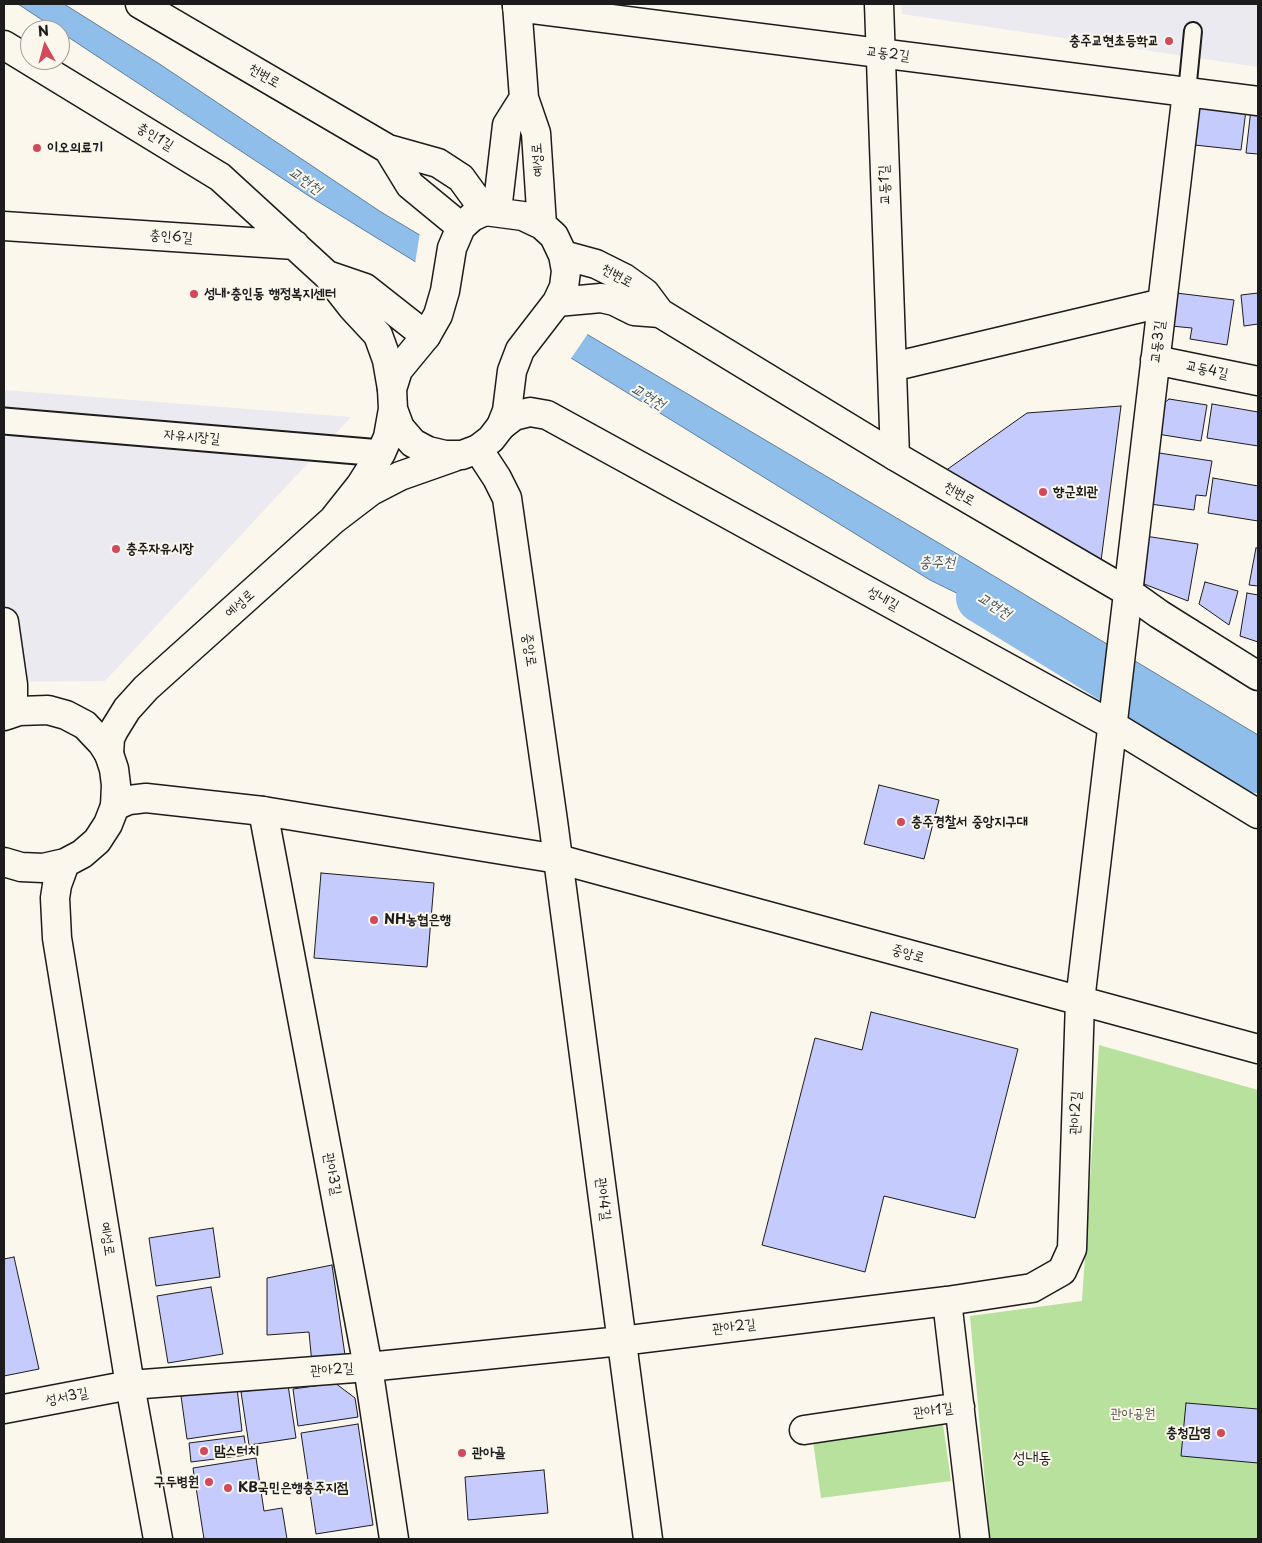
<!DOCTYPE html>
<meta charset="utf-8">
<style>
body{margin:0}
#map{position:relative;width:1262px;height:1543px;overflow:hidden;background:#fbf7ec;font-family:"Playpen Sans",sans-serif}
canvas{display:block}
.frame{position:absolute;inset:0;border:5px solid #1c1c1c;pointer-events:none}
.north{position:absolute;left:20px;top:20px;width:50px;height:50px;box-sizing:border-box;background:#fbf7ec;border:1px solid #a29f99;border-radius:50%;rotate:353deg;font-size:14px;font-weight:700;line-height:20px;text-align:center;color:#1c1c1c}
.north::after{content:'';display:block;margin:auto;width:18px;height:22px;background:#d1495b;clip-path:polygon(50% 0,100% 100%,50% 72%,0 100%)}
</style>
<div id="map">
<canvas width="1262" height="1543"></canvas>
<div class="frame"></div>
<div class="north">N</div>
</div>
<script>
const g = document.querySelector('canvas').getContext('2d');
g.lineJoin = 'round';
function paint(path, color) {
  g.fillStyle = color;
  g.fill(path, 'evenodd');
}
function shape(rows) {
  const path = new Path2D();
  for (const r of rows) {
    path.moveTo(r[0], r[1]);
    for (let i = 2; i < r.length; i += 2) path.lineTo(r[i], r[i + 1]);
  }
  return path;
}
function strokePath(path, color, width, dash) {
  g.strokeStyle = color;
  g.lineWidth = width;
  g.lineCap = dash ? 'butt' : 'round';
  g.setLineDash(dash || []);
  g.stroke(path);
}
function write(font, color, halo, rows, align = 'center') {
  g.font = font + ' "Playpen Sans","Poor Story",sans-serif';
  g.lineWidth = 4;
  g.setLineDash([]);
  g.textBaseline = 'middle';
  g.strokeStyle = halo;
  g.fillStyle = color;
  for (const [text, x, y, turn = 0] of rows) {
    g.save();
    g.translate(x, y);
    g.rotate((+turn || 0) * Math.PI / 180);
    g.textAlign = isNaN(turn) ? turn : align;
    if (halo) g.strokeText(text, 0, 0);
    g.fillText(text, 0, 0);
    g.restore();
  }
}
paint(shape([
 [901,4,1258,4,1258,67,902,14],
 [4,390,351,417,105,681,4,682]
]), '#ebeaf1');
paint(shape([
 [1099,1045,1258,1090,1258,1539,990,1539,970,1316,1082,1301],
 [942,1417,951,1481,821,1498,812,1434]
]), '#b8e19d');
const water = shape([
 [18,4,64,4,158,63,381,212,964,558,1258,735,1258,752,1142,684,930,580,309,196,18,4]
]);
paint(water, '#8fbeea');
strokePath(water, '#617d98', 1);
paint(shape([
 [420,232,589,332,570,360,415,264]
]), '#fbf7ec');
strokePath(shape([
 [981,598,1258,768]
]), '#8fbeea', 50);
const building = shape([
 [1201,106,1246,110,1241,150,1185,144,1188,117,1201,106],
 [1251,109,1258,109,1258,154,1246,153,1251,109],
 [1176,293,1234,300,1227,345,1190,339,1192,328,1171,326,1176,293],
 [1258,293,1258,324,1244,326,1241,295,1258,293],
 [1169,399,1207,405,1201,441,1151,433,1155,411,1169,399],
 [1212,404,1258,412,1258,446,1207,438,1212,404],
 [1121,406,1101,561,945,471,1027,413,1121,406],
 [1159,453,1212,461,1206,496,1196,495,1194,510,1150,504,1159,453],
 [1213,478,1258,486,1258,521,1208,513,1213,478],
 [1138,535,1198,544,1188,601,1144,584,1138,535],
 [1256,548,1258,548,1258,586,1249,585,1256,548],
 [1205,582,1238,591,1229,625,1199,604,1205,582],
 [1247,593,1258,595,1258,642,1240,636,1247,593],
 [879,785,939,800,924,859,864,844,879,785],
 [321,873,434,883,427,967,314,958,321,873],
 [871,1012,1018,1049,975,1218,884,1196,865,1272,762,1245,815,1038,862,1050,871,1012],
 [213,1228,220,1277,156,1286,149,1238,213,1228],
 [14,1257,39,1369,4,1376,4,1259,14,1257],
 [332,1265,346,1362,312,1364,309,1332,267,1335,267,1278,332,1265],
 [211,1287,223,1354,168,1363,157,1296,211,1287],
 [335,1383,355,1398,358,1417,298,1426,293,1389,335,1383],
 [288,1385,296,1438,249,1445,241,1392,288,1385],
 [237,1388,242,1431,187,1439,181,1396,237,1388],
 [1186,1403,1258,1409,1258,1463,1181,1456,1186,1403],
 [358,1424,373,1525,316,1534,301,1433,358,1424],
 [244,1436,247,1455,191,1462,189,1443,244,1436],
 [256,1458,264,1511,282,1508,287,1539,204,1539,193,1468,256,1458],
 [544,1470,548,1513,468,1520,465,1477,544,1470]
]);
paint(building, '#c5cbfd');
strokePath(building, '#1c1c1c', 1);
const service = shape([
 [1187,92,1193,31]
]);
const pedestrian = shape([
 [4,421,381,453]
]);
const minor = shape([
 [879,4,895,456],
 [517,7,1258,101],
 [4,45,220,177,327,275],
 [4,226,295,245],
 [1155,360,1258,381],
 [892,367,1162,303],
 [392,389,387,360,378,335,352,307,327,275,365,288,426,336],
 [501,426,514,416,530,412,547,415,1112,725,1258,814],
 [478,449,497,478,507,498,553,821,648,1539],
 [4,622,13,685,13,703,9,714],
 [263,811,368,1367,394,1539],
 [947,1301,975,1539],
 [4,1409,130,1385,368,1367,621,1341,947,1301,1032,1288,1062,1271,1072,1249,1080,1001,1187,92],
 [804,1430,960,1407]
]);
const tertiary = shape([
 [140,4,388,149],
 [517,4,524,98],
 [485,211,523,216,542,225,554,236,563,255,566,271,564,287,557,302,520,350,512,371,507,411,501,426,491,439,478,449,462,455,445,455,428,451,413,443,400,428,393,409,392,389,398,370,426,336,438,315,445,291,452,248,461,227,472,217,485,211],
 [497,211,507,125,524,98,536,133,542,225],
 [461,227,410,185,388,149,438,163,461,178,485,211],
 [557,302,601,298,614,301,634,311,660,313,645,293,624,278,596,264,563,255],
 [660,313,895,456,1128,592,1159,614,1258,676],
 [393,409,388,437,381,453,360,486,333,520,371,491,400,476,454,457],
 [109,754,110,738,114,730,127,709,146,688,333,520],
 [115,806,129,800,146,798,263,811,558,859,1258,1049]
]);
const secondary = shape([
 [4,716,19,711,48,710,66,715,85,725,102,743,109,754,114,769,116,785,115,806,108,824,97,841,82,854,65,863,43,868,21,867,4,862],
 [65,863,57,885,55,898,57,938,130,1385,158,1539]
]);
strokePath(service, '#1c1c1c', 20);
strokePath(pedestrian, '#1c1c1c', 29);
strokePath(minor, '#1c1c1c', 31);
strokePath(tertiary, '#1c1c1c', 31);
strokePath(secondary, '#1c1c1c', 31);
strokePath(service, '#fbf7ec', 16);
strokePath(pedestrian, '#fbf7ec', 25);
strokePath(minor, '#fbf7ec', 28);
strokePath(tertiary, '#fbf7ec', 28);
strokePath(secondary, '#fbf7ec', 28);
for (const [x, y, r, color] of [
 [1169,41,5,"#d1495b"],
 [37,148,5,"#d1495b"],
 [194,294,5,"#d1495b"],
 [1043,492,5,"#d1495b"],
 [116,549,5,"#d1495b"],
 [901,822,5,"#d1495b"],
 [374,920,5,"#d1495b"],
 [1221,1433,5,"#d1495b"],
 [204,1451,5,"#d1495b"],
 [462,1453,5,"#d1495b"],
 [209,1482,5,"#d1495b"],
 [228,1488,5,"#d1495b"]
]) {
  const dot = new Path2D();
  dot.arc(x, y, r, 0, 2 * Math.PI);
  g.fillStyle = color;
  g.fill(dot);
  strokePath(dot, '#fbf7ec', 2);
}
write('bold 14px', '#1c1c1c', '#fbf7ec', [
 ["충주교현초등학교",1159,41,"right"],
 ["이오의료기",47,148],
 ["성내·충인동 행정복지센터",204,294],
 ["향군회관",1053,492],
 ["충주자유시장",126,549],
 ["충주경찰서 중앙지구대",911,822],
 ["NH농협은행",384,920],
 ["충청감영",1211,1433,"right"],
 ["맘스터치",214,1451],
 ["관아골",472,1453],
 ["구두병원",199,1482,"right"],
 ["KB국민은행충주지점",238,1488]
], 'left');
write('14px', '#1c1c1c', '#fbf7ec', [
 ["교동2길",888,54,7],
 ["천변로",264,76,30],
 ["충인1길",155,137,31],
 ["예성로",538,160,-94],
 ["교동1길",885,185,-92],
 ["충인6길",171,237,4],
 ["천변로",617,276,29],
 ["교동3길",1158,342,-83],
 ["교동4길",1207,370,12],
 ["자유시장길",192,437,5],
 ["천변로",959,494,30],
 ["성내길",883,599,29],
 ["예성로",240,604,-42],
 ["중앙로",529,650,82],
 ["중앙로",908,954,15],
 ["관아2길",1076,1113,-88],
 ["관아3길",332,1174,79],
 ["관아4길",603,1199,83],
 ["예성로",107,1239,81],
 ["관아2길",734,1327,-7],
 ["관아2길",332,1370,-4],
 ["성서3길",67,1397,-11],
 ["관아1길",933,1411,-8]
]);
write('14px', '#4b5743', '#fbf7ec', [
 ["관아공원",1133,1414]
]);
write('italic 15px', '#445564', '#fbf7ec', [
 ["교현천",305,181,35],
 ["교현천",648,397,31],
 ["충주천",937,563],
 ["교현천",994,606,32]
]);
write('16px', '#1c1c1c', '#fbf7ec', [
 ["성내동",1032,1459]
]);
</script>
